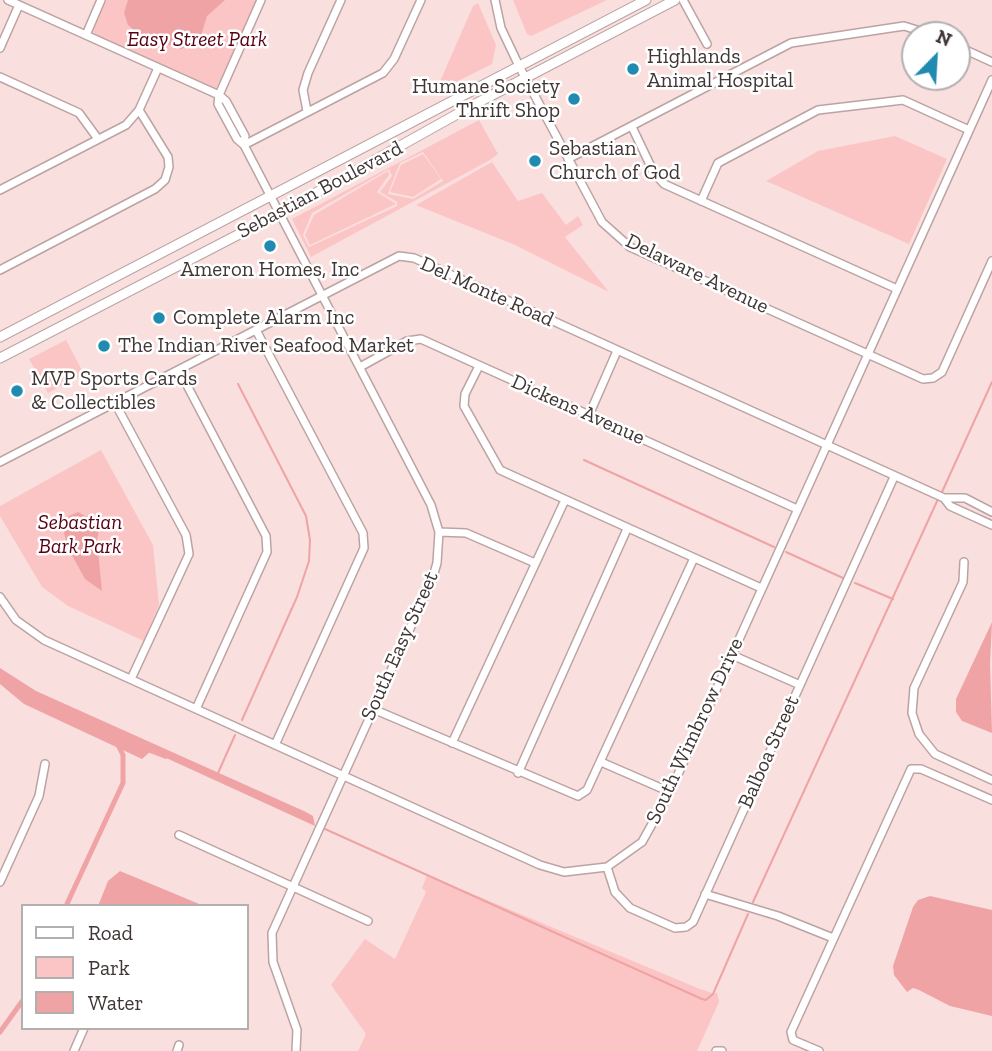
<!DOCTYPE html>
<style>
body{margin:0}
#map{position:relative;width:992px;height:1051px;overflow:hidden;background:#fadfdf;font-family:"Zilla Slab",serif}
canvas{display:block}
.legend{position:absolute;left:21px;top:904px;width:228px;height:126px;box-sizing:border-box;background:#fff;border:2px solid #b3afaf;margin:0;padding:9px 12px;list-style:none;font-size:21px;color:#403636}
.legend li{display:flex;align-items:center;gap:14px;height:35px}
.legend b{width:35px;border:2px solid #b3afaf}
.north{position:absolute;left:901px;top:21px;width:70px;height:70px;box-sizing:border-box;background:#fff;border:2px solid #b3afaf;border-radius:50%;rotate:24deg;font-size:19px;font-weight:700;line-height:28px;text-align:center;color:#403636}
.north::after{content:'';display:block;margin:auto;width:24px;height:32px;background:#1f8bb1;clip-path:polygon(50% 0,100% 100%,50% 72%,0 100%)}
</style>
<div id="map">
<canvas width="992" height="1051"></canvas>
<ul class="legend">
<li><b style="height:9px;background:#fff"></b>Road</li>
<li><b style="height:19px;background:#fcc5c5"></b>Park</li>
<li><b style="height:19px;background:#efa3a5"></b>Water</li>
</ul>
<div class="north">N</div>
</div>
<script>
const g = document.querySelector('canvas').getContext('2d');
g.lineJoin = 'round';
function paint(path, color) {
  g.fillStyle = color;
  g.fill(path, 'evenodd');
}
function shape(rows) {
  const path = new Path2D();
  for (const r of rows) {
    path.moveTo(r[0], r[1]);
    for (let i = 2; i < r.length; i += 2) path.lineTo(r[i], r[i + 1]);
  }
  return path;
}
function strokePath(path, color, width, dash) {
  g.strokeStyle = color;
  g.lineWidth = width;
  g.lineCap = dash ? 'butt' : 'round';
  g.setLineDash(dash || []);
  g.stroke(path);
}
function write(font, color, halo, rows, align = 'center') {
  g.font = font + ' "Zilla Slab",serif';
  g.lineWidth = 5;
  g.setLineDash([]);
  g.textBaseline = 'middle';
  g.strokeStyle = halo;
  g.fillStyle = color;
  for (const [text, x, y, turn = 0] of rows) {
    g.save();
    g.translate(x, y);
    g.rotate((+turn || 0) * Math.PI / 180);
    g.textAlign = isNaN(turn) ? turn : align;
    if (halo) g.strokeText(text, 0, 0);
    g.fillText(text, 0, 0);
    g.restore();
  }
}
paint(shape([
 [104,0,258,0,216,89,95,37,92,27],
 [513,0,607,0,531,36,527,34],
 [478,3,496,45,492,64,448,86,438,86,473,6],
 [479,120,498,154,490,160,311,257,292,219],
 [423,152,443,181,413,199,388,194,400,163],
 [389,169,392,176,380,192,397,202,397,206,309,247,303,235,312,213],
 [895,136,947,159,909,244,766,181,818,151],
 [423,154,441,179,413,197,390,192,401,165],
 [492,162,518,201,542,193,566,225,578,216,583,225,565,237,609,292,515,245,416,205],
 [388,171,389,175,377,192,396,204,310,245,305,235,314,215],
 [66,340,84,374,48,393,29,359],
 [101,450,153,545,159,605,144,641,68,606,42,587,0,516,0,506],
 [427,875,700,989,715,994,717,992,719,1002,697,1051,358,1051,366,1034,331,985,365,939,395,959,426,892,422,888]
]), '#fcc5c5');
paint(shape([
 [128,0,225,0,207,16,199,42,181,49,140,35,128,25,124,13],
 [78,512,93,520,99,531,97,540,102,591,85,579,68,548,64,533,69,516],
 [992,622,990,663,992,733,962,721,956,712,956,699],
 [0,668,36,691,306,812,313,816,315,826,151,751,142,759,24,704,0,684],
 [120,871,204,906,98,906,108,881],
 [930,896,992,910,992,1016,950,1006,919,990,913,988,907,992,894,975,893,966,913,907,918,900]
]), '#efa3a5');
strokePath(shape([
 [238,384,306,516,310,540,309,561,297,597,242,720],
 [584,460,774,547],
 [942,492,992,382],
 [786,552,843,578],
 [855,583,893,599],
 [148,751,166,758],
 [218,773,235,735],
 [325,829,702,999,706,1000,713,994,748,914],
 [753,902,939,497]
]), '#efa3a5', 2);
strokePath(shape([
 [66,906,123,783,123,755,118,745],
 [0,1032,23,1000]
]), '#efa3a5', 5);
const minor = shape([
 [8,0,219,95,226,101,245,136,244,145],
 [261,0,219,95,218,104,237,139,244,145,431,505,439,532,437,563,432,580,272,933,273,962,297,1030,296,1051],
 [495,0,501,28,519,66,602,222,630,247,923,379,933,378,942,372,992,261],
 [683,0,707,44],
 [86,35,101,0],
 [957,46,992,62],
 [0,48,19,5],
 [0,77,79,113,98,139],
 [307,111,303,90,308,73,341,0],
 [632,127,654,173,664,184,897,289],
 [244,145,383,73,394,59,421,0],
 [568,159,791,43,904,26,933,35],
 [0,190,126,125,139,110,158,68],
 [701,201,718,163,818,110,903,100,969,130],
 [0,270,155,189,165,180,169,167,168,157,139,110],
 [256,330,363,533,364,548,275,745],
 [479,366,465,394,464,406,500,470,761,588],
 [360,367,407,341,421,339,797,509],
 [179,370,266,536,267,552,196,709],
 [115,403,186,535,189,554,131,679],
 [589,415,617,351],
 [0,462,399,256,414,258,944,498,950,506,992,525],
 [944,498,965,498,992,512],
 [439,532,466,533,535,563],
 [964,562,963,582,914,688,912,713,919,734,935,754,992,780],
 [0,597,16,620,44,640,540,865,564,872,607,867,642,842,670,792,992,80],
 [732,655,800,685],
 [373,709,578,796,587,790,694,558],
 [452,743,565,500],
 [601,762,670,792],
 [518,773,627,529],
 [179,835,368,921],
 [607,867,615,892,630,908,675,928,686,927,693,922,894,477],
 [0,882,39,796,45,764],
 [705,894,778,916,833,938],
 [74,1051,84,1028],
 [177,1051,179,1045],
 [716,1051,722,1051],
 [819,1051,793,1040,791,1032,911,769,921,769,992,800]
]);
const major = shape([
 [0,337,646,0],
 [0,358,280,213,477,103,675,0]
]);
strokePath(minor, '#bca3a3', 10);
strokePath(major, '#bca3a3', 11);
strokePath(minor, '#fff', 7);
strokePath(major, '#fff', 9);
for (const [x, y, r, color] of [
 [633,69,7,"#1f8bb1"],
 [574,99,7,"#1f8bb1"],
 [535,161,7,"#1f8bb1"],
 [270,246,7,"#1f8bb1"],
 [159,318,7,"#1f8bb1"],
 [104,346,7,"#1f8bb1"],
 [17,391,7,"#1f8bb1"]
]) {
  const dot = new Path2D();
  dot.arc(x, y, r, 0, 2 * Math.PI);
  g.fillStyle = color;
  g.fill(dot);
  strokePath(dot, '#fff', 2.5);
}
write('italic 21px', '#5a0014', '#fff', [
 ["Easy Street Park",197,40],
 ["Sebastian",80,523],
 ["Bark Park",80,547]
]);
write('21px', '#403636', '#fff', [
 ["Highlands",647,57],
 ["Animal Hospital",647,81],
 ["Humane Society",560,87,"right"],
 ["Thrift Shop",560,111,"right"],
 ["Sebastian",549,149],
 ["Church of God",549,173],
 ["Ameron Homes, Inc",270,270,"center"],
 ["Complete Alarm Inc",173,318],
 ["The Indian River Seafood Market",118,346],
 ["MVP Sports Cards",31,379],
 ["& Collectibles",31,403]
], 'left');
write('21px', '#403636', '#fff', [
 ["Sebastian Boulevard",320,190,-28],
 ["Delaware Avenue",697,274,26],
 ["Del Monte Road",487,292,24],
 ["Dickens Avenue",578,410,24],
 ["South Easy Street",400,646,-66],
 ["South Wimbrow Drive",695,731,-65],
 ["Balboa Street",769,752,-66]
]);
</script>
